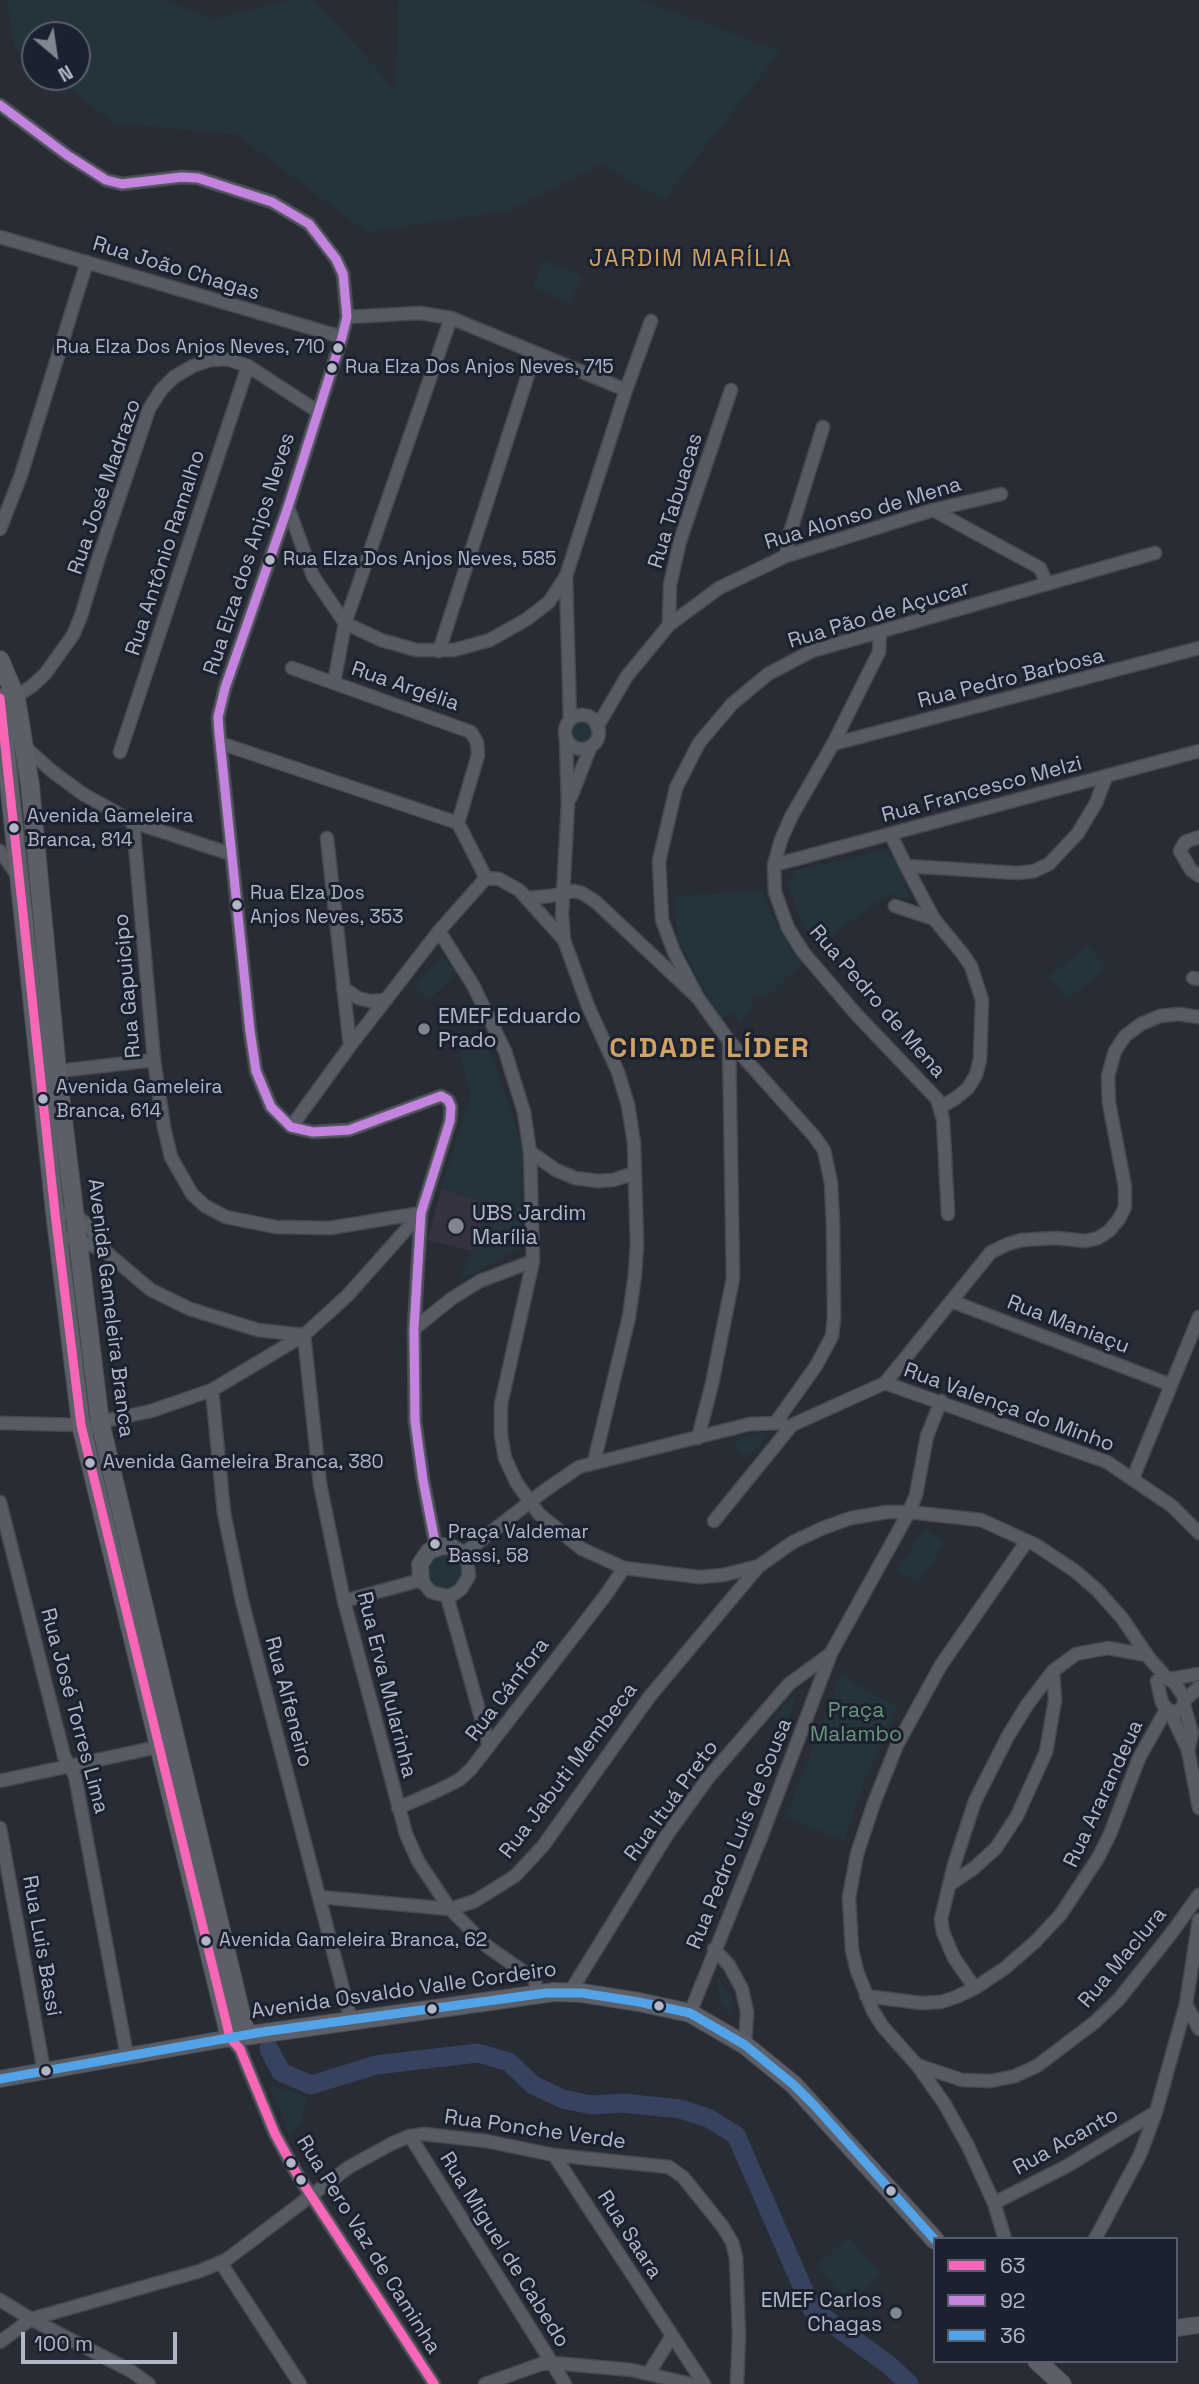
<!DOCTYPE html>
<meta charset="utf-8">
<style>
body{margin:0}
#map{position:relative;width:1199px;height:2384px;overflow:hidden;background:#282c35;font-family:"Space Grotesk",sans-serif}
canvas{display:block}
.legend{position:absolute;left:933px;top:2237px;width:245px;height:126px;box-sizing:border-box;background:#1c212f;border:2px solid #585d6b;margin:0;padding:9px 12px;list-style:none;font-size:21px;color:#b2b7c6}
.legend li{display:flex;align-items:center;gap:14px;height:35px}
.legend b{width:35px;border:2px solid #585d6b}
.north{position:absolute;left:21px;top:21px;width:70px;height:70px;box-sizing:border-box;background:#1c212f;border:2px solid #585d6b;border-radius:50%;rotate:151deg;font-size:19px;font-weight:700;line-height:28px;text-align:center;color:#b2b7c6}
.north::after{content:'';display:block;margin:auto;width:24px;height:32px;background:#828693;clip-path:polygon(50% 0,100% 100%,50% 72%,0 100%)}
.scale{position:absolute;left:21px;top:2332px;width:156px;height:32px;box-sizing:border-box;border:4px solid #b2b7c6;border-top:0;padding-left:9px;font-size:21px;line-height:24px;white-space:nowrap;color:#b2b7c6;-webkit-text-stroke:5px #1c212f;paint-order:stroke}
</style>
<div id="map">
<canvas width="1199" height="2384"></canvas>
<ul class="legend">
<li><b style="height:9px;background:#fa66b7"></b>63</li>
<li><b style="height:9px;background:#c483df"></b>92</li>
<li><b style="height:9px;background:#53a3e8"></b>36</li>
</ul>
<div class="north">N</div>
<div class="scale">100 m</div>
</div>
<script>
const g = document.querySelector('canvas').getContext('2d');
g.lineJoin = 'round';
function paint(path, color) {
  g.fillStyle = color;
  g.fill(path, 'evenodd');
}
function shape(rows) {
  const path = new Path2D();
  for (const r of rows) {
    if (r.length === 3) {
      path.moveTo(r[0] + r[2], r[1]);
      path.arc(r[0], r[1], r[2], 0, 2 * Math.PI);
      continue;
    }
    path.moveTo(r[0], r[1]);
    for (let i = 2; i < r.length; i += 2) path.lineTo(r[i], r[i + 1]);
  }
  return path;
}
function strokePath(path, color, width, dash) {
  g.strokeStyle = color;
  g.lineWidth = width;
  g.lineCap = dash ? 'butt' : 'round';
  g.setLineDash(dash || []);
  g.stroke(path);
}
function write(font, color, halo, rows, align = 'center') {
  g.font = font + ' "Space Grotesk",sans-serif';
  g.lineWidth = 6;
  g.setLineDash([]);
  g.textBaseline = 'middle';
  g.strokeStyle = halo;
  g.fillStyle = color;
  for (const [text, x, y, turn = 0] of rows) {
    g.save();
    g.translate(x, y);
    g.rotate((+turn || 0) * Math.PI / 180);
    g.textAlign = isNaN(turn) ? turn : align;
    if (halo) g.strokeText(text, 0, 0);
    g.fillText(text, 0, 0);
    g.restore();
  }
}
paint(shape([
 [441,1189,487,1203,473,1251,428,1240]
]), '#363340');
paint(shape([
 [7,0,165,0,212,19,291,0,314,0,396,90,398,0,641,0,780,51,664,199,601,164,507,211,367,232,238,135,114,123,54,77,77,77,77,35,35,35,35,63,14,46],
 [544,261,582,276,570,304,533,287],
 [582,733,10],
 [887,850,906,881,903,884,912,900,889,894,840,928,819,947,803,924,786,881,794,876,793,871],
 [760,891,779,930,802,964,764,999,755,993,749,1000,755,1007,740,1021,732,1011,720,1020,677,936,676,896],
 [1087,945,1106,967,1068,999,1049,977],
 [442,957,457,973,428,1001,413,984],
 [481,1026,523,1147,520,1248,459,1281,473,1251,487,1203,482,1200,441,1189,471,1095,459,1053],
 [762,1432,767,1433,761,1444,748,1456,741,1453,734,1446,737,1440],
 [107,1487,164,1721,160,1722,103,1488],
 [925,1529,945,1544,918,1583,897,1569],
 [443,1550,463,1562,463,1581,446,1592,428,1585,424,1565],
 [841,1674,868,1692,898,1707,868,1771,844,1841,786,1817],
 [796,1692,797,1693,785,1729,772,1721],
 [719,1979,732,1996,732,2018,720,2002,717,1980],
 [270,2085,308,2097,301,2122,290,2136],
 [849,2237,882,2274,850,2303,816,2266]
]), '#25343a');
strokePath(shape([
 [269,2049,281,2072,311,2085,376,2065,478,2053,509,2062,533,2085,563,2099,592,2105,623,2103,680,2109,708,2118,736,2135,812,2309,889,2365,909,2384]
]), '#37425f', 19);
const minor = shape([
 [0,105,67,155,106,180,122,184,182,177,198,178,272,202,309,224,336,259,343,274,347,317,342,337,288,507,225,688,218,717,219,732,250,1031,256,1071,271,1107,291,1127,313,1132,349,1130,441,1096,448,1100,451,1107,450,1121,421,1213,414,1329,415,1421,423,1480,436,1547],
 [0,237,342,337],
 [347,317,420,313,451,318,626,390],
 [288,507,313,576,345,623,381,640,416,650,454,650,490,640,527,619,549,602,566,576],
 [933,510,1040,568,1047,584],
 [0,529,21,475,87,262],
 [786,556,789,536,823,427],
 [669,625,670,585,680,541,731,390],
 [880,632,879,652,833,744,791,817,781,840,774,865,775,892,788,928,803,952,856,1014,937,1099,943,1119,948,1214],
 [439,651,535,353],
 [292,668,471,732,477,742,478,755,458,823,486,878],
 [334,683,345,623,451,318],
 [11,699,32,686,45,674,73,635,81,616,98,560,149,409,161,390,174,377,193,366,210,360,227,359,248,366,317,411],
 [582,732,17],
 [570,720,566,576,626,390,651,321],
 [597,727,627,676,669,625,719,588,786,556,933,510,1001,494],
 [566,739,568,803,562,914,564,940,588,1006,618,1072,628,1105,634,1143,637,1244,635,1274,629,1317,594,1462],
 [220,743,458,823],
 [833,744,1199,648],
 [25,747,53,772,83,794,133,822,231,854],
 [120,752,248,366],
 [571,797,591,746],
 [133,822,154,1060,164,1127,171,1157,192,1194,205,1206,226,1217,276,1227,330,1228,421,1213],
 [891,835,906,866,1018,873,1034,871,1049,864,1078,833,1096,803,1106,777],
 [1199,837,1185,842,1180,851,1191,870,1199,876],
 [327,838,350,1046],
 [0,851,18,876],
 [774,865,1199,751],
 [906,866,934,919],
 [527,898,550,896,574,891,582,893,596,902,698,998,729,1041,814,1136,824,1150,831,1183,833,1223,834,1318,832,1336,816,1366,776,1422],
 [895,906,934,919,962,953,971,966,982,1000,980,1060,976,1075,968,1088,956,1098,941,1107],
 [439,931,473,985,505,1051,524,1112,530,1152,533,1261,501,1404,501,1435,505,1458,516,1482,539,1514,582,1549,624,1568,699,1577,723,1575,759,1566,793,1542,823,1528,851,1518,887,1512,909,1512,981,1520,1036,1545,1075,1571,1097,1590,1122,1618,1149,1658,1166,1677],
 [1193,978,1199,979],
 [343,988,358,998,370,1001,386,1000],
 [698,998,674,952,662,920,659,861,676,788,699,743,732,704,768,674,812,651,1155,553],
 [50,1072,154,1060],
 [291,1127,350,1046,439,931,486,878,499,879,519,890,564,940],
 [530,1152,556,1170,575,1178,598,1181,613,1180,635,1173],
 [55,1213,75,1215,89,1226,106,1252],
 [59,1239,78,1239,106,1252,151,1290,190,1309,258,1330,304,1335,320,1484,344,1601,406,1834,418,1861,450,1909,488,1947,534,1979,539,1994],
 [951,1301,1171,1385],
 [414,1329,451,1299,480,1281,533,1261],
 [885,1383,991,1252,1008,1244,1022,1240,1056,1238,1086,1241,1098,1238,1109,1231,1119,1219,1125,1207,1125,1187,1109,1103,1108,1076,1115,1051,1125,1036,1141,1024,1160,1016,1179,1014,1199,1017],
 [212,1390,224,1513,242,1601,351,2020],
 [0,1423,81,1425,91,1428,100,1422,151,1411,212,1390,304,1335,347,1296,421,1213],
 [698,1438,712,1384,733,1278,729,1041],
 [1133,1478,1199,1317],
 [0,1502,64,1756,75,1776,127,2056],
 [714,1521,792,1425,885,1383,1107,1462,1172,1506,1199,1533],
 [447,1596,489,1746],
 [344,1601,421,1580,431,1592,447,1596,454,1594,461,1589,469,1576,467,1560,463,1554,544,1491,579,1467,750,1424,782,1423],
 [1163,1677,1174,1682,1184,1697,1184,1705,1178,1711,1170,1712,1162,1703,1157,1681,1163,1677],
 [1170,1679,1199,1674],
 [1185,1700,1199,1687],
 [1184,1705,1192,1733,1188,1750],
 [1170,1712,1188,1750,1199,1808],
 [0,1781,167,1745],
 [398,1808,439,1790,459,1780,471,1769,605,1596,624,1568],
 [0,1828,44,2071],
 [949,1885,974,1868,996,1848,1017,1816,1046,1752,1055,1700,1053,1671],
 [320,1897,450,1909,475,1901,515,1876,543,1846,650,1696,759,1566],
 [714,1949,729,1965,742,1989,747,2012,745,2045],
 [975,1988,954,1958,943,1932,941,1919,954,1865,975,1801,1008,1736,1027,1705,1053,1671,1076,1654,1108,1648,1147,1655],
 [570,1992,667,1835,708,1778,789,1684,830,1654],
 [866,1996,921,2003,941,2002,956,1997,975,1988,1005,1968,1036,1941,1061,1914,1098,1858,1110,1834,1139,1758,1166,1710],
 [1186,2004,1199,2029],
 [690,2013,762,1835,831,1653,909,1512,916,1495,927,1436,941,1401],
 [230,2038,240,2049,275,2134,297,2174,434,2384],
 [917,2065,962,2080,991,2081,1015,2076,1037,2066,1095,2022,1119,1999,1170,1935,1199,1895],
 [410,2136,565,2384],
 [554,2155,704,2384],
 [994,2203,1067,2166,1156,2112],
 [1005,2239,994,2203,968,2146,944,2103,917,2065,883,2027,873,2011,857,1971,852,1950,849,1897,857,1854,874,1803,897,1745,941,1665,1027,1541],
 [1095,2239,1140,2155,1156,2112,1186,2004,1199,1920],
 [221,2263,300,2384],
 [0,2300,31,2319,131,2371,149,2384],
 [0,2342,31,2319,200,2271,226,2260,349,2167,393,2143,410,2136,424,2134,486,2141,554,2155,669,2167,683,2177,723,2227,732,2242,736,2257,739,2335,737,2384],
 [649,2373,672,2336],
 [485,2384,541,2364,553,2363,632,2370,690,2384]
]);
const tertiary = shape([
 [421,1580,420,1564,429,1551,443,1546,451,1547,463,1554],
 [0,2079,230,2038],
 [1176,2328,1199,2325]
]);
const secondary = shape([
 [0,660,16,698,30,785,57,1070,100,1422,246,2035],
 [0,698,55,1213,81,1425,230,2038,554,1992,582,1993,639,2002,690,2013,745,2045,794,2085,935,2240],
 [1037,2361,1062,2384]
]);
strokePath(minor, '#46494f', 15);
strokePath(tertiary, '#46494f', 18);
strokePath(secondary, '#464952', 20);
strokePath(minor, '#575b63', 12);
strokePath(tertiary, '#575b63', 16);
strokePath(secondary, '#5c5e68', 18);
strokePath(shape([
 [0,698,55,1213,81,1425,230,2038,240,2049,275,2134,297,2174,434,2384]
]), '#fa66b7', 9);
strokePath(shape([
 [0,105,67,155,106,180,122,184,182,177,198,178,272,202,309,224,336,259,343,274,347,317,342,337,288,507,225,688,218,717,219,732,250,1031,256,1071,271,1107,291,1127,313,1132,349,1130,441,1096,448,1100,451,1107,450,1121,421,1213,414,1329,415,1421,423,1480,436,1547]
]), '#c483df', 9);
strokePath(shape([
 [0,2079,262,2032,546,1993,582,1993,639,2002,690,2013,745,2045,794,2085,814,2105,935,2240]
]), '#53a3e8', 9);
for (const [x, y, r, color] of [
 [338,348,6,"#b2b7c6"],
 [332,368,6,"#b2b7c6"],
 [270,560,6,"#b2b7c6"],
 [14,828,6,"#b2b7c6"],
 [237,905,6,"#b2b7c6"],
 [424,1029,7,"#828693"],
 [43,1099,6,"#b2b7c6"],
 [456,1226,9,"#828693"],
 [90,1463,6,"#b2b7c6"],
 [435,1544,6,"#b2b7c6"],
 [206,1941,6,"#b2b7c6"],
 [659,2006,6,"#b2b7c6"],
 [432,2009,6,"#b2b7c6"],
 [46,2071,6,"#b2b7c6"],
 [291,2163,6,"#b2b7c6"],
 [301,2180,6,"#b2b7c6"],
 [891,2191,6,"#b2b7c6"],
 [896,2313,7,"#828693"]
]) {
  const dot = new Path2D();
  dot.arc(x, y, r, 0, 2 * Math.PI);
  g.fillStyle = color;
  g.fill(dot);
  strokePath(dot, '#1c212f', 2.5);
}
write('19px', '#b2b7c6', '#1c212f', [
 ["Rua Elza Dos Anjos Neves, 710",325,348,"right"],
 ["Rua Elza Dos Anjos Neves, 715",345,368],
 ["Rua Elza Dos Anjos Neves, 585",283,560],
 ["Avenida Gameleira",27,817],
 ["Branca, 814",27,841],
 ["Rua Elza Dos",250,894],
 ["Anjos Neves, 353",250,918],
 ["Avenida Gameleira",56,1088],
 ["Branca, 614",56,1112],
 ["Avenida Gameleira Branca, 380",103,1463],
 ["Praça Valdemar",448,1533],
 ["Bassi, 58",448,1557],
 ["Avenida Gameleira Branca, 62",219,1941]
], 'left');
write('21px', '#b2b7c6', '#1c212f', [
 ["Rua João Chagas",176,269,17],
 ["Rua José Madrazo",105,487,-71],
 ["Rua Tabuacas",676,501,-73],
 ["Rua Alonso de Mena",863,514,-17],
 ["Rua Antônio Ramalho",166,553,-72],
 ["Rua Elza dos Anjos Neves",250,554,-72],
 ["Rua Pão de Açucar",879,615,-17],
 ["Rua Pedro Barbosa",1011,679,-14],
 ["Rua Argélia",405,687,19],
 ["Rua Francesco Melzi",982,790,-15],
 ["Rua Gapuicipo",128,986,-95],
 ["Rua Pedro de Mena",877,1002,49],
 ["Avenida Gameleira Branca",110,1308,83],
 ["Rua Maniaçu",1068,1325,21],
 ["Rua Valença do Minho",1009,1408,20],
 ["Rua Erva Mularinha",386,1685,76],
 ["Rua Cánfora",508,1690,-53],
 ["Rua Alfeneiro",288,1702,75],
 ["Rua José Torres Lima",74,1711,75],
 ["Rua Jabuti Membeca",569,1771,-53],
 ["Rua Ararandeua",1104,1794,-65],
 ["Rua Ituá Preto",672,1801,-54],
 ["Rua Pedro Luís de Sousa",740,1834,-68],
 ["Rua Luis Bassi",41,1946,80],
 ["Rua Maclura",1123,1958,-50],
 ["Avenida Osvaldo Valle Cordeiro",404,1991,-8],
 ["Rua Ponche Verde",535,2130,8],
 ["Rua Acanto",1066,2142,-29],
 ["Rua Saara",629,2235,57],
 ["Rua Pero Vaz de Caminha",368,2245,58],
 ["Rua Miguel de Cabedo",504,2250,58]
]);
write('21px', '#b2b7c6', '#1c212f', [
 ["EMEF Eduardo",438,1017],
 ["Prado",438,1041],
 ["UBS Jardim",472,1214],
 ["Marília",472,1238],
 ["EMEF Carlos",882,2301,"right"],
 ["Chagas",882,2325,"right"]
], 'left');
write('21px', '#69967a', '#1c212f', [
 ["Praça",856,1711],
 ["Malambo",856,1735]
]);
g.letterSpacing = '2px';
write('23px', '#d0a263', '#1c212f', [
 ["JARDIM MARÍLIA",691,260]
]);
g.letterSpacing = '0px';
g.letterSpacing = '2px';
write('bold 28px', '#d0a263', '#1c212f', [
 ["CIDADE LÍDER",710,1049]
]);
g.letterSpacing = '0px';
</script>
